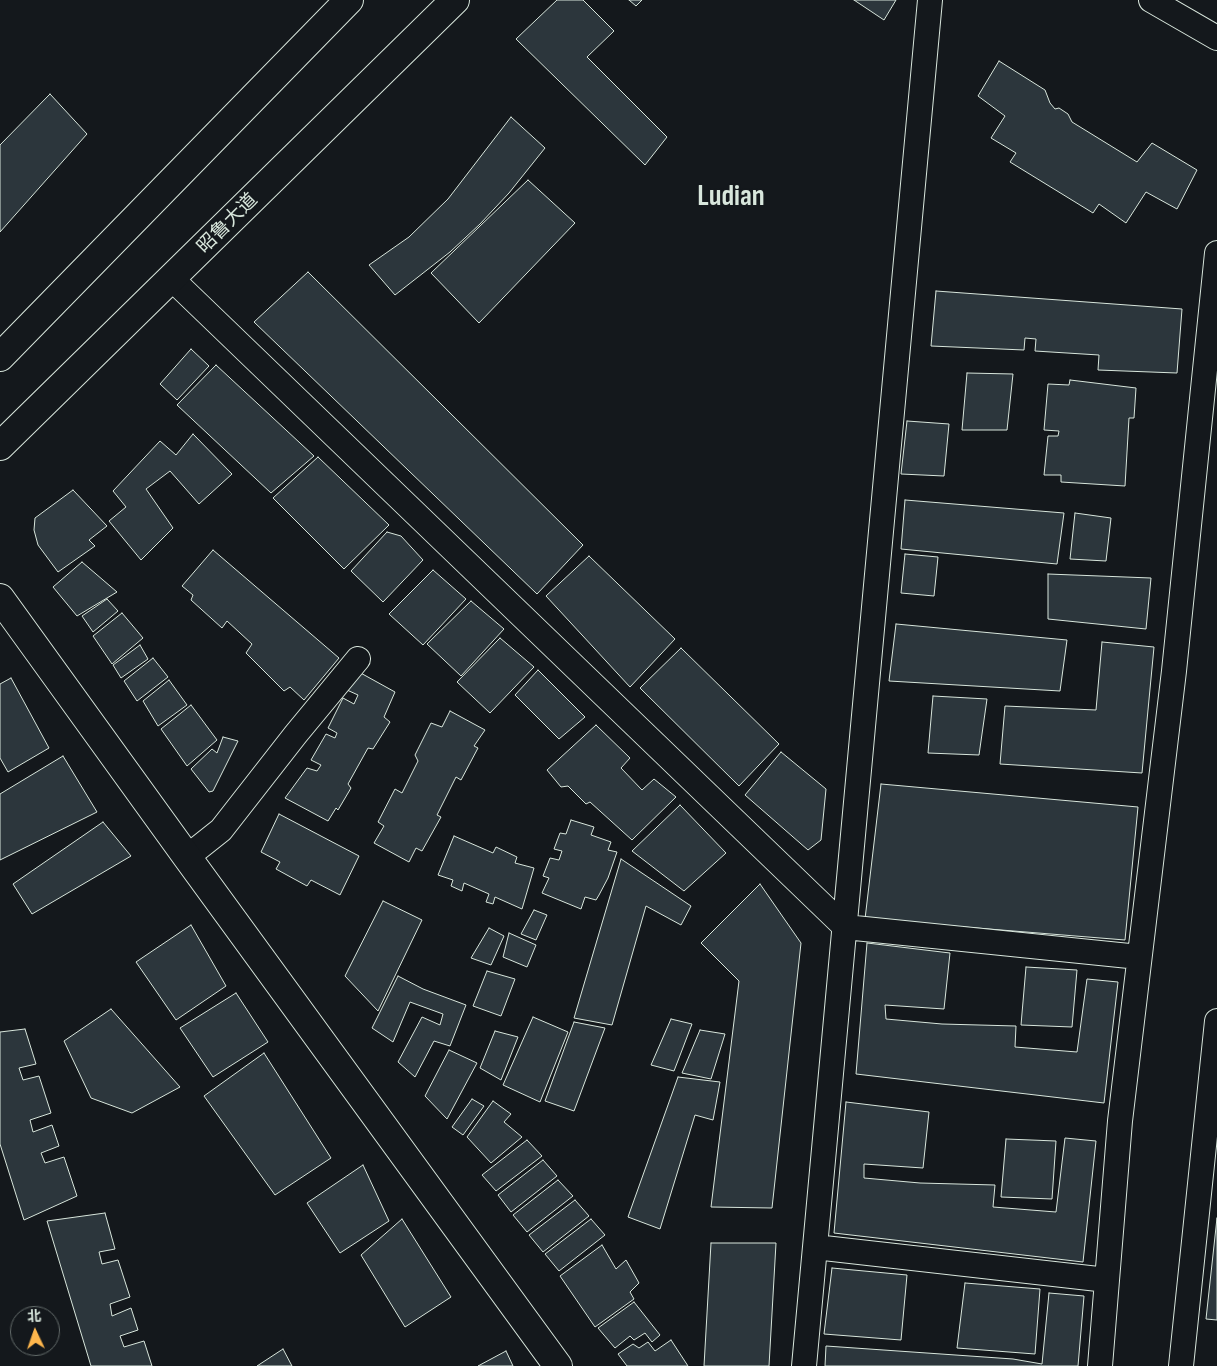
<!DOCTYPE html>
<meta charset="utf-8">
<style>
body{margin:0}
#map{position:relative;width:1217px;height:1366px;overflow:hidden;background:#14181c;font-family:"Sofia Sans Condensed","Noto Sans SC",sans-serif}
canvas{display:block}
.north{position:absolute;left:10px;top:1306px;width:50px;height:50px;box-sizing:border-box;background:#14181c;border:1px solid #626a69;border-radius:50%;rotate:357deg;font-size:14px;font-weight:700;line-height:20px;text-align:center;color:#d8e6dc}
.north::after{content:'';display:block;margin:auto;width:18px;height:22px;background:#ffb74d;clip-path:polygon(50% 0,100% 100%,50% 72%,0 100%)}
</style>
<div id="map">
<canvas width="1217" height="1366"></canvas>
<div class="north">北</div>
</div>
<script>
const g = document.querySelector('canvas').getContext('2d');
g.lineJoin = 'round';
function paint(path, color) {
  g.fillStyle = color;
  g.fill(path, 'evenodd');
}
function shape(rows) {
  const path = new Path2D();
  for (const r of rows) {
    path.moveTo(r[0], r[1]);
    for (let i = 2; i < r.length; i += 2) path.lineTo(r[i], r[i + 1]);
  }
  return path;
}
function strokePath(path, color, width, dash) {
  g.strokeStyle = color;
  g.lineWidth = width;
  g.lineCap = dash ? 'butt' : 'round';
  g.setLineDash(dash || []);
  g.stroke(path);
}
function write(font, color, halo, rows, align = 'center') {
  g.font = font + ' "Sofia Sans Condensed","Noto Sans SC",sans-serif';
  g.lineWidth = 4;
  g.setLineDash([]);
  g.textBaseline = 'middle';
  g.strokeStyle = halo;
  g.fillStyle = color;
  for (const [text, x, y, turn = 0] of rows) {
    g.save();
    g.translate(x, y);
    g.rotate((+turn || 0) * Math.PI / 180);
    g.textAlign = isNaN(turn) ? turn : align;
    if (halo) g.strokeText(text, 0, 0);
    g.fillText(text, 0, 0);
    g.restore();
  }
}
const building = shape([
 [557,0,583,0,614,31,587,57,667,137,645,165,516,39,557,0],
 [629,0,642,0,636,6,629,0],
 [854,0,896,0,884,20,854,0],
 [999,61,1045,90,1050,103,1055,109,1059,108,1068,114,1072,122,1137,162,1152,143,1197,170,1177,209,1146,192,1126,223,1099,204,1093,213,1010,162,1016,153,991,138,1005,116,978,96,999,61],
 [50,94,87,134,0,232,0,145,50,94],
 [511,117,545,148,509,193,480,224,450,252,395,295,369,265,409,237,448,199,511,117],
 [528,180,575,223,479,323,431,273,528,180],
 [308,272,583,545,537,594,254,322,308,272],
 [936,291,1182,309,1177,373,1098,370,1099,355,1035,351,1036,339,1025,338,1024,350,931,346,936,291],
 [191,349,209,366,177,400,160,384,191,349],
 [216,365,314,456,271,493,177,405,216,365],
 [967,373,1013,374,1007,430,962,430,967,373],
 [1070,380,1136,388,1134,418,1129,418,1125,486,1061,482,1061,475,1044,475,1048,436,1058,436,1059,431,1044,430,1048,384,1069,385,1070,380],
 [907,421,949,424,944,476,901,474,907,421],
 [193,434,232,474,199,504,170,471,146,489,173,528,141,560,109,521,126,507,113,491,160,441,176,455,193,434],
 [318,457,389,525,344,569,273,498,318,457],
 [73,490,107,526,89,540,95,546,58,572,38,545,34,530,35,518,73,490],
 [905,500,1064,513,1057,564,901,549,905,500],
 [1075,513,1111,518,1106,561,1070,559,1075,513],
 [387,532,401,536,423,560,383,602,351,571,387,532],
 [213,550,339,658,304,700,290,687,284,691,246,653,252,644,227,621,222,628,191,600,193,595,182,586,213,550],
 [905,554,938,557,934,596,901,593,905,554],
 [589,556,675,639,630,687,546,596,589,556],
 [82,562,117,592,77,616,53,587,82,562],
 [433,570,466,599,423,645,389,614,433,570],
 [1048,574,1151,578,1146,629,1048,619,1048,574],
 [107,599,118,611,93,632,82,616,107,599],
 [471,601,504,629,461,676,427,644,471,601],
 [122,613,143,638,112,664,93,636,122,613],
 [896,624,1067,640,1060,691,889,681,896,624],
 [500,638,534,667,490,713,457,682,500,638],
 [1102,642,1154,647,1142,773,1000,764,1005,706,1096,710,1102,642],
 [140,645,148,659,121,678,113,665,140,645],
 [681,648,779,744,739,786,640,688,681,648],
 [153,658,168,677,137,701,124,681,153,658],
 [538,670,585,717,559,739,515,695,538,670],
 [357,671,395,692,384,717,390,722,373,749,368,748,348,784,351,788,338,810,336,808,328,821,285,798,307,768,317,771,321,765,311,760,326,734,335,738,337,733,328,728,343,698,354,704,358,695,347,690,357,671],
 [11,678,49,748,8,772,0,758,0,684,11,678],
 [169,680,187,705,158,726,143,701,169,680],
 [933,696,987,699,979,755,928,753,933,696],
 [191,705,217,740,187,766,161,729,191,705],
 [450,711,485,730,474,746,478,748,461,780,456,777,437,815,441,817,422,851,416,848,409,862,374,843,384,826,378,822,395,789,402,793,418,761,415,755,431,723,442,727,450,711],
 [596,725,630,758,621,768,642,790,654,779,676,797,632,840,590,802,586,804,568,786,561,787,547,770,596,725],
 [223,737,238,741,213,791,209,792,191,769,212,749,217,753,223,737],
 [781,752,826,789,821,840,808,850,745,795,781,752],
 [63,756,97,812,0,860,0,794,63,756],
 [881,784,1138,807,1125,940,865,919,881,784],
 [680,805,726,853,684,891,632,851,680,805],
 [279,814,359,856,340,895,311,880,307,886,276,869,280,862,261,852,279,814],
 [571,820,594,827,591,835,611,842,608,850,617,852,608,878,599,895,596,900,585,897,581,909,542,893,549,878,543,876,550,858,559,860,562,851,554,849,560,833,566,834,571,820],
 [103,822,131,856,32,914,13,884,103,822],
 [454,836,493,853,496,847,517,857,515,863,534,868,522,909,495,897,493,904,486,902,489,894,464,883,462,891,451,886,453,880,438,875,454,836],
 [621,859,691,906,681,925,646,906,612,1025,574,1018,621,859],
 [760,884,801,943,772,1208,711,1207,739,981,701,943,760,884],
 [383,901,422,920,378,1011,345,976,383,901],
 [534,910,547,915,536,940,521,934,534,910],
 [191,925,226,986,176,1020,136,962,191,925],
 [489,928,504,936,491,965,471,958,489,928],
 [509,933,536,945,527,967,503,957,509,933],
 [867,943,950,953,944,1009,885,1005,886,1019,942,1024,1016,1026,1015,1047,1077,1052,1087,979,1118,982,1104,1103,856,1074,867,943],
 [1026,967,1077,970,1072,1027,1021,1025,1026,967],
 [487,971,515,979,501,1016,473,1006,487,971],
 [398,976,423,989,466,1005,450,1046,434,1041,415,1077,398,1062,422,1017,440,1025,443,1014,410,1002,393,1042,372,1028,398,976],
 [236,993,268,1042,213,1077,180,1028,236,993],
 [111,1009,180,1087,132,1113,91,1098,64,1041,111,1009],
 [533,1017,568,1032,540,1102,503,1085,533,1017],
 [671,1019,692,1024,674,1071,651,1065,671,1019],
 [574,1022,605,1028,574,1111,545,1101,574,1022],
 [25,1029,36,1064,19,1068,23,1080,39,1076,51,1113,30,1120,33,1132,52,1125,59,1146,41,1153,45,1163,64,1157,77,1196,24,1220,0,1144,0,1032,25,1029],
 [700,1030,725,1034,711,1079,682,1073,700,1030],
 [495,1031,518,1037,501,1080,480,1068,495,1031],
 [449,1050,477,1063,447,1119,425,1096,449,1050],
 [264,1053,331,1158,275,1195,204,1096,264,1053],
 [678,1077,720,1082,713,1120,695,1115,660,1229,628,1217,678,1077],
 [472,1099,484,1106,463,1135,452,1127,472,1099],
 [493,1101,511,1114,504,1122,522,1137,491,1163,467,1137,493,1101],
 [846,1102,929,1112,923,1168,864,1164,864,1178,920,1183,995,1185,993,1207,1056,1212,1065,1138,1096,1141,1083,1262,834,1233,846,1102],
 [1006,1139,1056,1141,1052,1199,1001,1197,1006,1139],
 [527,1140,542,1156,496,1191,482,1175,527,1140],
 [543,1160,557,1176,511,1212,498,1195,543,1160],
 [363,1165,389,1221,340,1253,307,1203,363,1165],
 [558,1180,573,1196,527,1232,513,1215,558,1180],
 [575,1200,589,1216,543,1252,529,1235,575,1200],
 [105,1213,115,1249,99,1252,102,1264,118,1260,130,1297,110,1304,112,1316,131,1308,138,1330,120,1336,124,1347,144,1341,152,1366,91,1366,47,1221,105,1213],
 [1217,1218,1217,1320,1206,1319,1217,1218],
 [402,1219,451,1297,405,1327,361,1255,402,1219],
 [591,1219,605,1235,559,1271,545,1254,591,1219],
 [711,1243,776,1243,769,1366,704,1366,711,1243],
 [602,1245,616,1269,626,1260,639,1283,630,1292,634,1299,595,1327,560,1276,602,1245],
 [832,1268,907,1275,901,1340,824,1334,832,1268],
 [965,1283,1040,1289,1035,1354,957,1348,965,1283],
 [1049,1293,1084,1296,1078,1366,825,1366,826,1346,1013,1359,1042,1364,1049,1293],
 [634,1302,660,1335,652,1342,645,1333,634,1340,630,1336,615,1348,598,1328,634,1302],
 [671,1340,688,1366,627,1366,618,1354,633,1344,639,1348,648,1342,655,1351,671,1340],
 [283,1349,292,1366,257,1366,283,1349],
 [506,1351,513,1366,478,1366,506,1351]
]);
paint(building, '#2c363c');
strokePath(building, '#d8e6dc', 1);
const street = shape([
 [1151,0,1217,38],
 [172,279,845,927,1139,957],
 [187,857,221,830,296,734,358,659],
 [815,1247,1107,1280],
 [804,1366,930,0],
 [1100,1366,1120,1121,1174,671,1217,253],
 [1181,1366,1217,1021]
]);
const secondary = shape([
 [0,598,187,857,558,1366]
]);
const highway = shape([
 [0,357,349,0],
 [0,446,455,0]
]);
strokePath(street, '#d8e6dc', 26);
strokePath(secondary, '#d8e6dc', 30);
strokePath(highway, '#d8e6dc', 30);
strokePath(street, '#14181c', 24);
strokePath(secondary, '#14181c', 28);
strokePath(highway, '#14181c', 28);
write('19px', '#d8e6dc', '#14181c', [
 ["昭鲁大道",228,224,-45]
]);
write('bold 29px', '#d8e6dc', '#14181c', [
 ["Ludian",731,198]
]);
</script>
